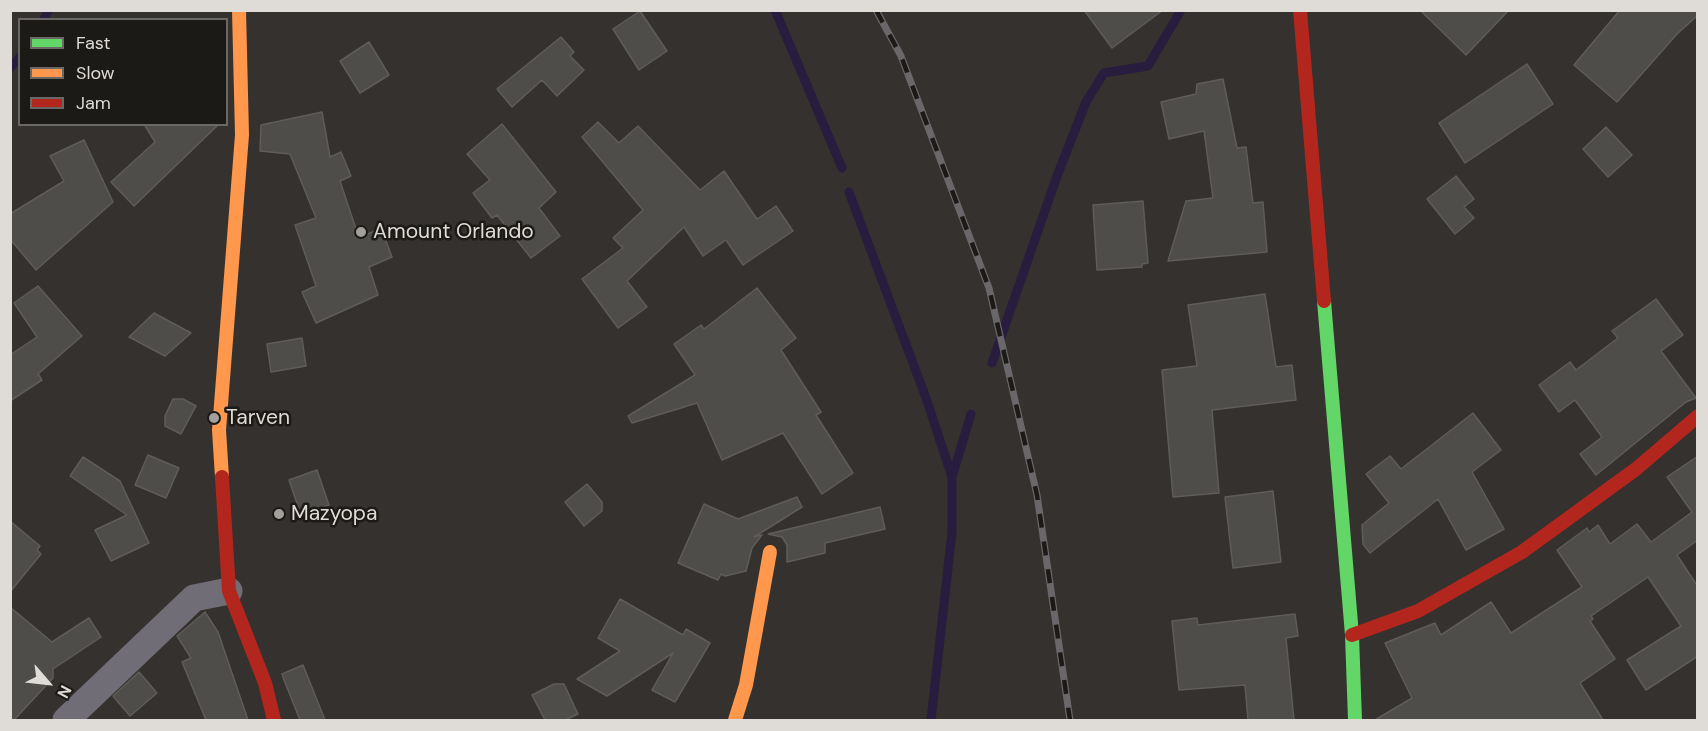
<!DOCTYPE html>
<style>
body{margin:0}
#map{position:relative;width:1708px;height:731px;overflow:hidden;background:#34312e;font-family:"DM Sans",sans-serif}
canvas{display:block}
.frame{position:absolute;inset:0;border:12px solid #dfdcd8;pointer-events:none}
.legend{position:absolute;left:18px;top:18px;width:210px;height:108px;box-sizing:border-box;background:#1c1a17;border:2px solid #6a6864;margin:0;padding:8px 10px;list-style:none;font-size:18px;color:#dfdcd8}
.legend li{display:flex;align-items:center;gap:12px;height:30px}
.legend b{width:30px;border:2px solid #6a6864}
.north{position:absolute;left:18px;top:653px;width:60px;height:60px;-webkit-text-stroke:4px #1c1a17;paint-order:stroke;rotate:118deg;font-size:16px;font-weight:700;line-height:24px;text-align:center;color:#dfdcd8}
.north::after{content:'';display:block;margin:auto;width:21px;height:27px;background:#dfdcd8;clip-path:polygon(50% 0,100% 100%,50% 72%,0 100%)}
</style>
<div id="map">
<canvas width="1708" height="731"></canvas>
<div class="frame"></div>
<ul class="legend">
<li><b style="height:8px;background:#63d668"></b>Fast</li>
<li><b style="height:8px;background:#ff974d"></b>Slow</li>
<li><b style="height:8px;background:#b3261e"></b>Jam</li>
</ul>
<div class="north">N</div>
</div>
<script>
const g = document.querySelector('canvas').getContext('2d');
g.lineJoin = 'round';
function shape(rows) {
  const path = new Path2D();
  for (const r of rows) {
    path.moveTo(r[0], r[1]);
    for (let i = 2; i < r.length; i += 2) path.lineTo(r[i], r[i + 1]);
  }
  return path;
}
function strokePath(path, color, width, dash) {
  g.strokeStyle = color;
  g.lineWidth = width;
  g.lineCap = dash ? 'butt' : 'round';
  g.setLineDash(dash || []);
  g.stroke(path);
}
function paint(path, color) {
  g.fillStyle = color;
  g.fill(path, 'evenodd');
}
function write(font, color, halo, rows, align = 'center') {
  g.font = font + ' "DM Sans",sans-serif';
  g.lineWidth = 5;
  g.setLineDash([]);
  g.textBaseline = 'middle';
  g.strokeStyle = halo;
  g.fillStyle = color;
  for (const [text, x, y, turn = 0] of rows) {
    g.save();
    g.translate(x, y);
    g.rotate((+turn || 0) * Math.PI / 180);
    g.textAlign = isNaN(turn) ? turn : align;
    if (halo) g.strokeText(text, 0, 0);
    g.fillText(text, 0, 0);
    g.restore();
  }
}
strokePath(shape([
 [775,10,842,168],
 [44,20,48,10],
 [10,68,20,57],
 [849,192,926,398,952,477],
 [992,363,1057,176,1086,102,1104,73,1148,66,1181,10],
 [931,720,952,532,952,477,971,414]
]), '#281c3f', 9);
const building = shape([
 [1084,10,1163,10,1112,48,1084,10],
 [1420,10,1509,10,1466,55,1420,10],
 [1620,10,1698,10,1698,15,1677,34,1617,102,1574,65,1620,10],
 [640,11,667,51,639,70,613,29,640,11],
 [561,37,574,52,570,56,584,70,557,96,542,80,512,107,497,89,561,37],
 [369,42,389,75,360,93,340,61,369,42],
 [1527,64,1553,104,1465,163,1439,123,1527,64],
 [1223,79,1237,148,1246,147,1253,203,1263,202,1267,252,1168,261,1186,201,1213,198,1204,131,1169,139,1161,102,1196,94,1197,84,1223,79],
 [322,112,330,157,341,152,351,176,340,181,359,238,381,228,392,257,369,267,378,295,316,323,302,292,316,286,295,225,316,218,290,154,260,151,261,125,322,112],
 [598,122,619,143,638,126,700,190,724,171,757,219,776,206,793,231,743,265,726,240,703,256,684,227,627,281,647,307,618,328,582,279,623,248,613,238,643,210,582,137,598,122],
 [144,124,219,124,134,206,111,182,155,142,144,124],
 [502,124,556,192,539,208,560,236,531,258,497,215,492,218,473,193,490,180,467,154,502,124],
 [1606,127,1632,155,1608,177,1583,149,1606,127],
 [84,140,113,202,36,270,10,239,10,214,64,181,50,156,84,140],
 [1456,176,1474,199,1464,207,1474,218,1455,234,1427,199,1456,176],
 [1143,201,1148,263,1142,264,1142,267,1097,270,1093,205,1143,201],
 [38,286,82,336,38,374,42,380,10,401,10,355,37,337,14,303,38,286],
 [757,288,796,338,781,350,821,412,816,415,853,473,822,494,783,433,722,460,697,403,632,423,628,416,695,375,674,344,701,325,704,329,757,288],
 [1265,294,1276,367,1292,365,1296,400,1212,410,1219,493,1173,497,1162,370,1197,366,1188,305,1265,294],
 [1656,299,1683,335,1661,351,1696,398,1686,402,1596,475,1580,454,1602,437,1575,400,1559,412,1539,385,1570,362,1576,370,1618,338,1612,331,1656,299],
 [154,313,191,333,165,356,129,337,154,313],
 [302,338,306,366,271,372,267,344,302,338],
 [173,399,183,399,196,406,181,434,165,426,165,416,173,399],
 [1473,413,1501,450,1472,472,1504,529,1466,550,1438,499,1370,553,1363,544,1362,525,1389,503,1366,474,1390,456,1401,469,1473,413],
 [148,455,179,468,166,498,135,485,148,455],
 [1698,456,1698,540,1677,555,1698,587,1698,656,1646,690,1627,660,1681,626,1648,577,1591,616,1593,619,1590,621,1615,659,1580,683,1603,720,1375,720,1412,698,1385,643,1435,623,1441,635,1491,602,1511,633,1582,587,1557,550,1587,528,1589,532,1598,525,1610,544,1637,524,1651,542,1692,512,1667,477,1698,456],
 [83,457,120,481,149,543,111,561,95,530,127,515,70,476,83,457],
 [317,470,329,505,301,515,289,480,317,470],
 [587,484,602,502,602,511,584,526,565,502,587,484],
 [1273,491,1281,562,1233,568,1225,497,1273,491],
 [797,497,802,507,754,537,762,535,752,548,746,571,725,576,721,574,718,580,678,563,704,504,738,519,797,497],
 [880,507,885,529,825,543,825,553,787,562,787,545,782,537,768,534,880,507],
 [10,521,40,546,37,550,41,554,10,592,10,521],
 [620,599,683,635,686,629,710,643,675,702,652,690,673,653,607,696,577,679,620,651,598,638,620,599],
 [10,607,52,642,89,618,101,637,53,669,53,678,14,720,10,720,10,607],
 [205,612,218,632,248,720,206,720,182,662,191,658,177,636,205,612],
 [1295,614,1298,636,1286,638,1294,720,1248,720,1245,685,1179,690,1172,621,1197,618,1198,625,1295,614],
 [303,665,325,720,300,720,284,680,282,674,303,665],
 [139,672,157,693,130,716,113,696,139,672],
 [554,684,564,684,578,714,565,720,545,720,532,695,554,684]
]);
paint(building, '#4e4d4a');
strokePath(building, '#5f5c5a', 1.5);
strokePath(shape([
 [66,720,194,598,229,591]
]), '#706d76', 27);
strokePath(shape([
 [1324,301,1352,635,1355,720]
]), '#63d668', 14);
strokePath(shape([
 [222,477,219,430,242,135,239,10],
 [735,720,746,685,770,552]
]), '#ff974d', 14);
strokePath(shape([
 [1300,10,1324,301],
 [222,477,229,591,265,683,274,720],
 [1352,635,1418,611,1522,552,1636,469,1698,416]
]), '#b3261e', 14);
const rail = shape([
 [876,10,901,56,989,288,1037,495,1070,720]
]);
strokePath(rail, '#6a676a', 7);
strokePath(rail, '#1c1a17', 4.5, [14]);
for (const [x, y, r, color] of [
 [361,232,6,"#a3a09c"],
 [214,418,6,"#a3a09c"],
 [279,514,6,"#a3a09c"]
]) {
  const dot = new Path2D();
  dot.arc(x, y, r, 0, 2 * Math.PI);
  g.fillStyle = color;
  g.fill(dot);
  strokePath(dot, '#1c1a17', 2);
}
write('21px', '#dfdcd8', '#1c1a17', [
 ["Amount Orlando",373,232],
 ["Tarven",226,418],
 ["Mazyopa",291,514]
], 'left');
</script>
